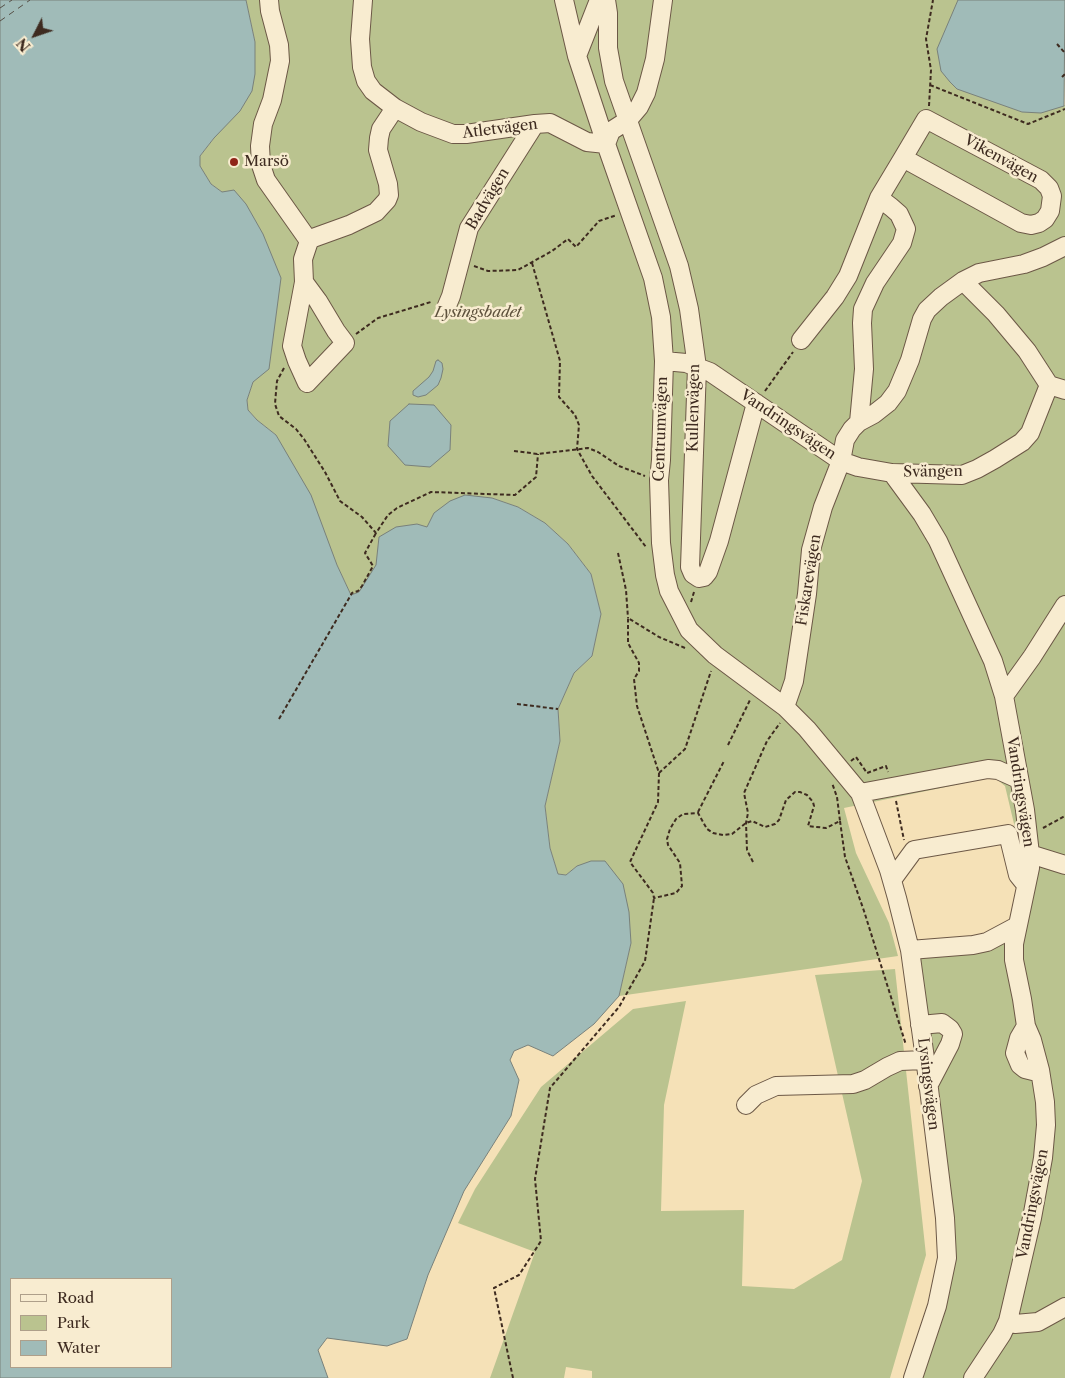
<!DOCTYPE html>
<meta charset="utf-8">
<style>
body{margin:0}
#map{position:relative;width:1065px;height:1378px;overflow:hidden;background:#f5e1b7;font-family:"Libre Caslon Text",serif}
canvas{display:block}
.legend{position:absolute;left:10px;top:1278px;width:162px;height:90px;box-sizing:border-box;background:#f8ecd0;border:1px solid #ae9f8a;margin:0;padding:6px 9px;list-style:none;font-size:15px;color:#3e2b20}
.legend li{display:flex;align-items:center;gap:10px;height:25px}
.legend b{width:25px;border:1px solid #ae9f8a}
.north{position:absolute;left:10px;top:10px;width:50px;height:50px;-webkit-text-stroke:4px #f8ecd0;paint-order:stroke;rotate:229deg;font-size:14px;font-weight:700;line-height:20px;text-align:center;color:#3e2b20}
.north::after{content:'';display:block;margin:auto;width:18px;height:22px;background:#3e2b20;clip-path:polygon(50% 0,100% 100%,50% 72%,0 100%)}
</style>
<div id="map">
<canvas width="1065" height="1378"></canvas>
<ul class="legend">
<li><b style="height:6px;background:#f8ecd0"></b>Road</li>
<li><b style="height:14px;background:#bac38f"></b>Park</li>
<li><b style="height:14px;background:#a0bbb8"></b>Water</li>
</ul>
<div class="north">N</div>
</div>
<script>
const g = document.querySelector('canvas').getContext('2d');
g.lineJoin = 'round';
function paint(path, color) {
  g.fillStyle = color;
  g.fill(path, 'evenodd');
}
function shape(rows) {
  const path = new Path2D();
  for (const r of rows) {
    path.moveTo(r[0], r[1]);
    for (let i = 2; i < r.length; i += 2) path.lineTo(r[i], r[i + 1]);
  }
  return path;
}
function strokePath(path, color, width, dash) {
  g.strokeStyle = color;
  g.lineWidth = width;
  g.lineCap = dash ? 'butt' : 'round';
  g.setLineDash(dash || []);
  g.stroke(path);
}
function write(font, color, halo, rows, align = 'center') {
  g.font = font + ' "Libre Caslon Text",serif';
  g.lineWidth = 5;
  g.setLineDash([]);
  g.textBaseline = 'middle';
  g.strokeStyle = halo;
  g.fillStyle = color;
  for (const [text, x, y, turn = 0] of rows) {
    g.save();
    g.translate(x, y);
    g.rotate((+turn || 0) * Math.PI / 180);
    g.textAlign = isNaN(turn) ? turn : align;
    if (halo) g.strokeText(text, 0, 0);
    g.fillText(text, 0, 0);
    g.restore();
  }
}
paint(shape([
 [246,0,958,0,953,13,1004,105,1022,112,1065,105,1065,1378,919,1378,954,1237,940,1098,920,956,1009,936,1024,866,1005,786,994,777,844,808,856,853,889,923,898,956,619,996,631,943,577,866,566,875,558,874,550,848,545,806,560,741,558,709,574,673,592,656,601,614,591,574,568,544,545,523,518,507,492,498,427,527,379,537,377,565,363,587,359,592,351,595,276,435,257,420,248,410,247,400,253,382,222,192,211,184,200,167,200,156,214,138,255,42],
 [895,969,926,1255,890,1378,592,1378,592,1371,566,1367,564,1378,490,1378,535,1252,458,1223,475,1189,541,1087,633,1009,686,1001,664,1105,661,1211,744,1210,742,1286,794,1289,842,1260,862,1181,815,975]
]), '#bac38f');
const water = shape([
 [0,0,246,0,255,42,255,74,252,91,240,111,214,138,200,156,200,166,211,184,222,192,234,190,246,204,263,234,281,278,269,369,253,382,247,400,248,410,257,420,276,435,311,495,337,565,351,595,359,592,376,565,379,537,396,527,417,524,427,527,434,513,450,501,465,495,492,498,518,507,545,523,568,544,591,574,601,614,592,656,574,673,558,709,560,741,545,806,550,848,558,874,566,875,577,866,591,861,605,861,623,884,629,912,631,943,619,996,594,1024,553,1056,528,1045,514,1051,510,1060,519,1080,511,1116,464,1191,428,1275,407,1339,387,1346,327,1338,318,1350,328,1378,0,1378,0,0],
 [11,1279,171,1279,171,1367,11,1367,11,1279],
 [958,0,1065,0,1064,106,1041,113,1022,112,957,89,950,82,941,71,937,49,958,0],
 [438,360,442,363,443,369,441,378,438,385,426,395,418,397,413,395,413,391,429,377,433,371,436,361,438,360],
 [409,404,434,405,451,425,450,450,430,467,405,465,388,446,390,421,409,404]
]);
paint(water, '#a0bbb8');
strokePath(water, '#79817b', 1);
strokePath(shape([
 [0,8,12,0],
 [0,21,30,0]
]), '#564f46', 1, [6, 5]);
const minor = shape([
 [269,0,270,11,279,45,280,61,272,100,263,124,260,146,261,165,266,180,309,241,313,238,349,225,376,212,387,200,389,195,388,184,378,150,379,138,381,129,395,108,421,122,453,134,466,134,535,124,550,123,587,142,606,144,611,131,628,120,639,107,646,93,655,59,663,0],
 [363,0,360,39,362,67,366,81,373,91,395,108],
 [564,0,577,56,606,144,653,278,661,317,664,361,661,460,659,480,661,543,665,575,669,591,689,630,715,655,785,707,807,729,860,793,889,870,897,898,910,950,927,1073,945,1218,947,1258,937,1306,913,1378],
 [606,0,608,13,608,48,614,81,679,266,689,309,697,367,690,567,693,574,699,578,704,577,708,572,719,541,756,403],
 [577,56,599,0],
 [963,281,996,314,1027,351,1049,385,1065,390],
 [304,282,292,346,297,361,307,383,345,343,336,331,318,301,304,282,303,259,309,241],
 [446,308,451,296,469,228,535,124],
 [801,340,835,297,848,276,879,198,903,158,926,119,1041,180,1049,188,1052,196,1050,211,1045,219,1039,223,1031,225,1021,223,903,158],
 [664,361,686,363,710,372,841,461,858,467,892,473,922,514,938,541,993,661,1004,696,1025,810,1030,854,1030,868,1014,944,1014,960,1022,999,1026,1026,1032,1040,1040,1070,1045,1102,1046,1125,1043,1158,1032,1218,1008,1321,1002,1334,973,1378],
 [859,422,864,369,862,323,863,309,875,283,902,243,906,229,899,214,891,207,879,198],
 [892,473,962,475,977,469,995,459,1022,442,1030,433,1049,385],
 [1004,696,1032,657,1065,605],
 [785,707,794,681,807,594,811,550,823,507,841,461,845,440,852,429,859,422,874,414,888,403,897,391,910,360,922,319,927,310,941,297,963,281,979,273,1024,264,1043,257,1065,246],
 [860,793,988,769,998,770,1018,779],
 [1030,854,1065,865],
 [892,880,914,850,1008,834,1018,875,1026,885],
 [910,950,973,945,987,942,1017,926],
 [920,1025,942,1023,950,1029,953,1034,950,1044,928,1086],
 [1026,1026,1019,1038,1015,1053,1020,1065,1025,1069,1033,1071,1040,1070],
 [746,1105,756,1095,776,1086,853,1084,865,1080,887,1067,900,1061,925,1060],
 [1008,1321,1015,1324,1038,1322,1065,1307]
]);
strokePath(minor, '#6c5846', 20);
strokePath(shape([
 [1057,44,1065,53],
 [1062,77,1065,74],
 [930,85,1028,124,1065,109],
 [929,106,931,70,926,39,933,0],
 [532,263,560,361,559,397,575,415,579,425,577,449,592,476,646,547],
 [474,266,488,271,518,270,552,251,568,239,576,247,599,221,617,215],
 [356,334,378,318,431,302],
 [284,368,277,381,276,392,275,404,279,416,296,429,304,439,325,472,340,501,362,517,376,533,388,515,397,508,431,492,515,495,536,477,538,454],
 [765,391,793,352],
 [514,451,538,454,588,448,598,452,619,466,645,476],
 [618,553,626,590,628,618],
 [691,602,694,592],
 [685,648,659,637,628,618,628,643,639,663,639,671,634,679,637,706,659,773,658,802,630,862,653,893,654,898,676,893,682,886,680,863,668,845,667,839,670,829,676,819,683,814,698,813,707,829,713,833,723,835,732,834,746,823,752,821,765,827,775,824,779,820,786,800,795,792,800,792,807,795,813,802,814,806,808,826,826,828,840,821,837,797,832,783],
 [517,704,558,709],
 [279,719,352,593,358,591,362,586,373,566,365,553,376,533],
 [728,745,750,700],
 [851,761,856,757,867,773,886,766,888,772],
 [659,773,685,749,711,671],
 [896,801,904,840],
 [698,812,724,761],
 [840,821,845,857,864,911,906,1045],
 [1043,828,1065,816],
 [753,862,747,850,746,823,748,813,744,793,767,741,780,723],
 [513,1378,494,1288,519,1275,541,1241,535,1179,550,1088,619,1007,645,961,654,898]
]), '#3e2b20', 2, [4, 2.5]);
strokePath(minor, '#f8ecd0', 18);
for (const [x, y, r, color] of [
 [234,162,5,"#8f2418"]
]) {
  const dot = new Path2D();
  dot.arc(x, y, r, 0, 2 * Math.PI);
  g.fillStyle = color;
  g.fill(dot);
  strokePath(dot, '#f8ecd0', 2);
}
write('15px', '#3e2b20', '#f8ecd0', [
 ["Atletvägen",500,129,-7],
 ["Vikenvägen",1001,159,29],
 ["Badvägen",488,199,-59],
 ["Kullenvägen",694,408,-89],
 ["Vandringsvägen",788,425,34],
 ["Centrumvägen",661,429,-88],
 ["Svängen",933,472,-1],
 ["Fiskarevägen",809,580,-81],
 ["Vandringsvägen",1020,792,81],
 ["Lysingsvägen",928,1084,83],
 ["Vandringsvägen",1033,1204,-79]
]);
write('15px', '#3e2b20', '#f8ecd0', [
 ["Marsö",244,162]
], 'left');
write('italic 15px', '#5d513c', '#f8ecd0', [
 ["Lysingsbadet",478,313]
]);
</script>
